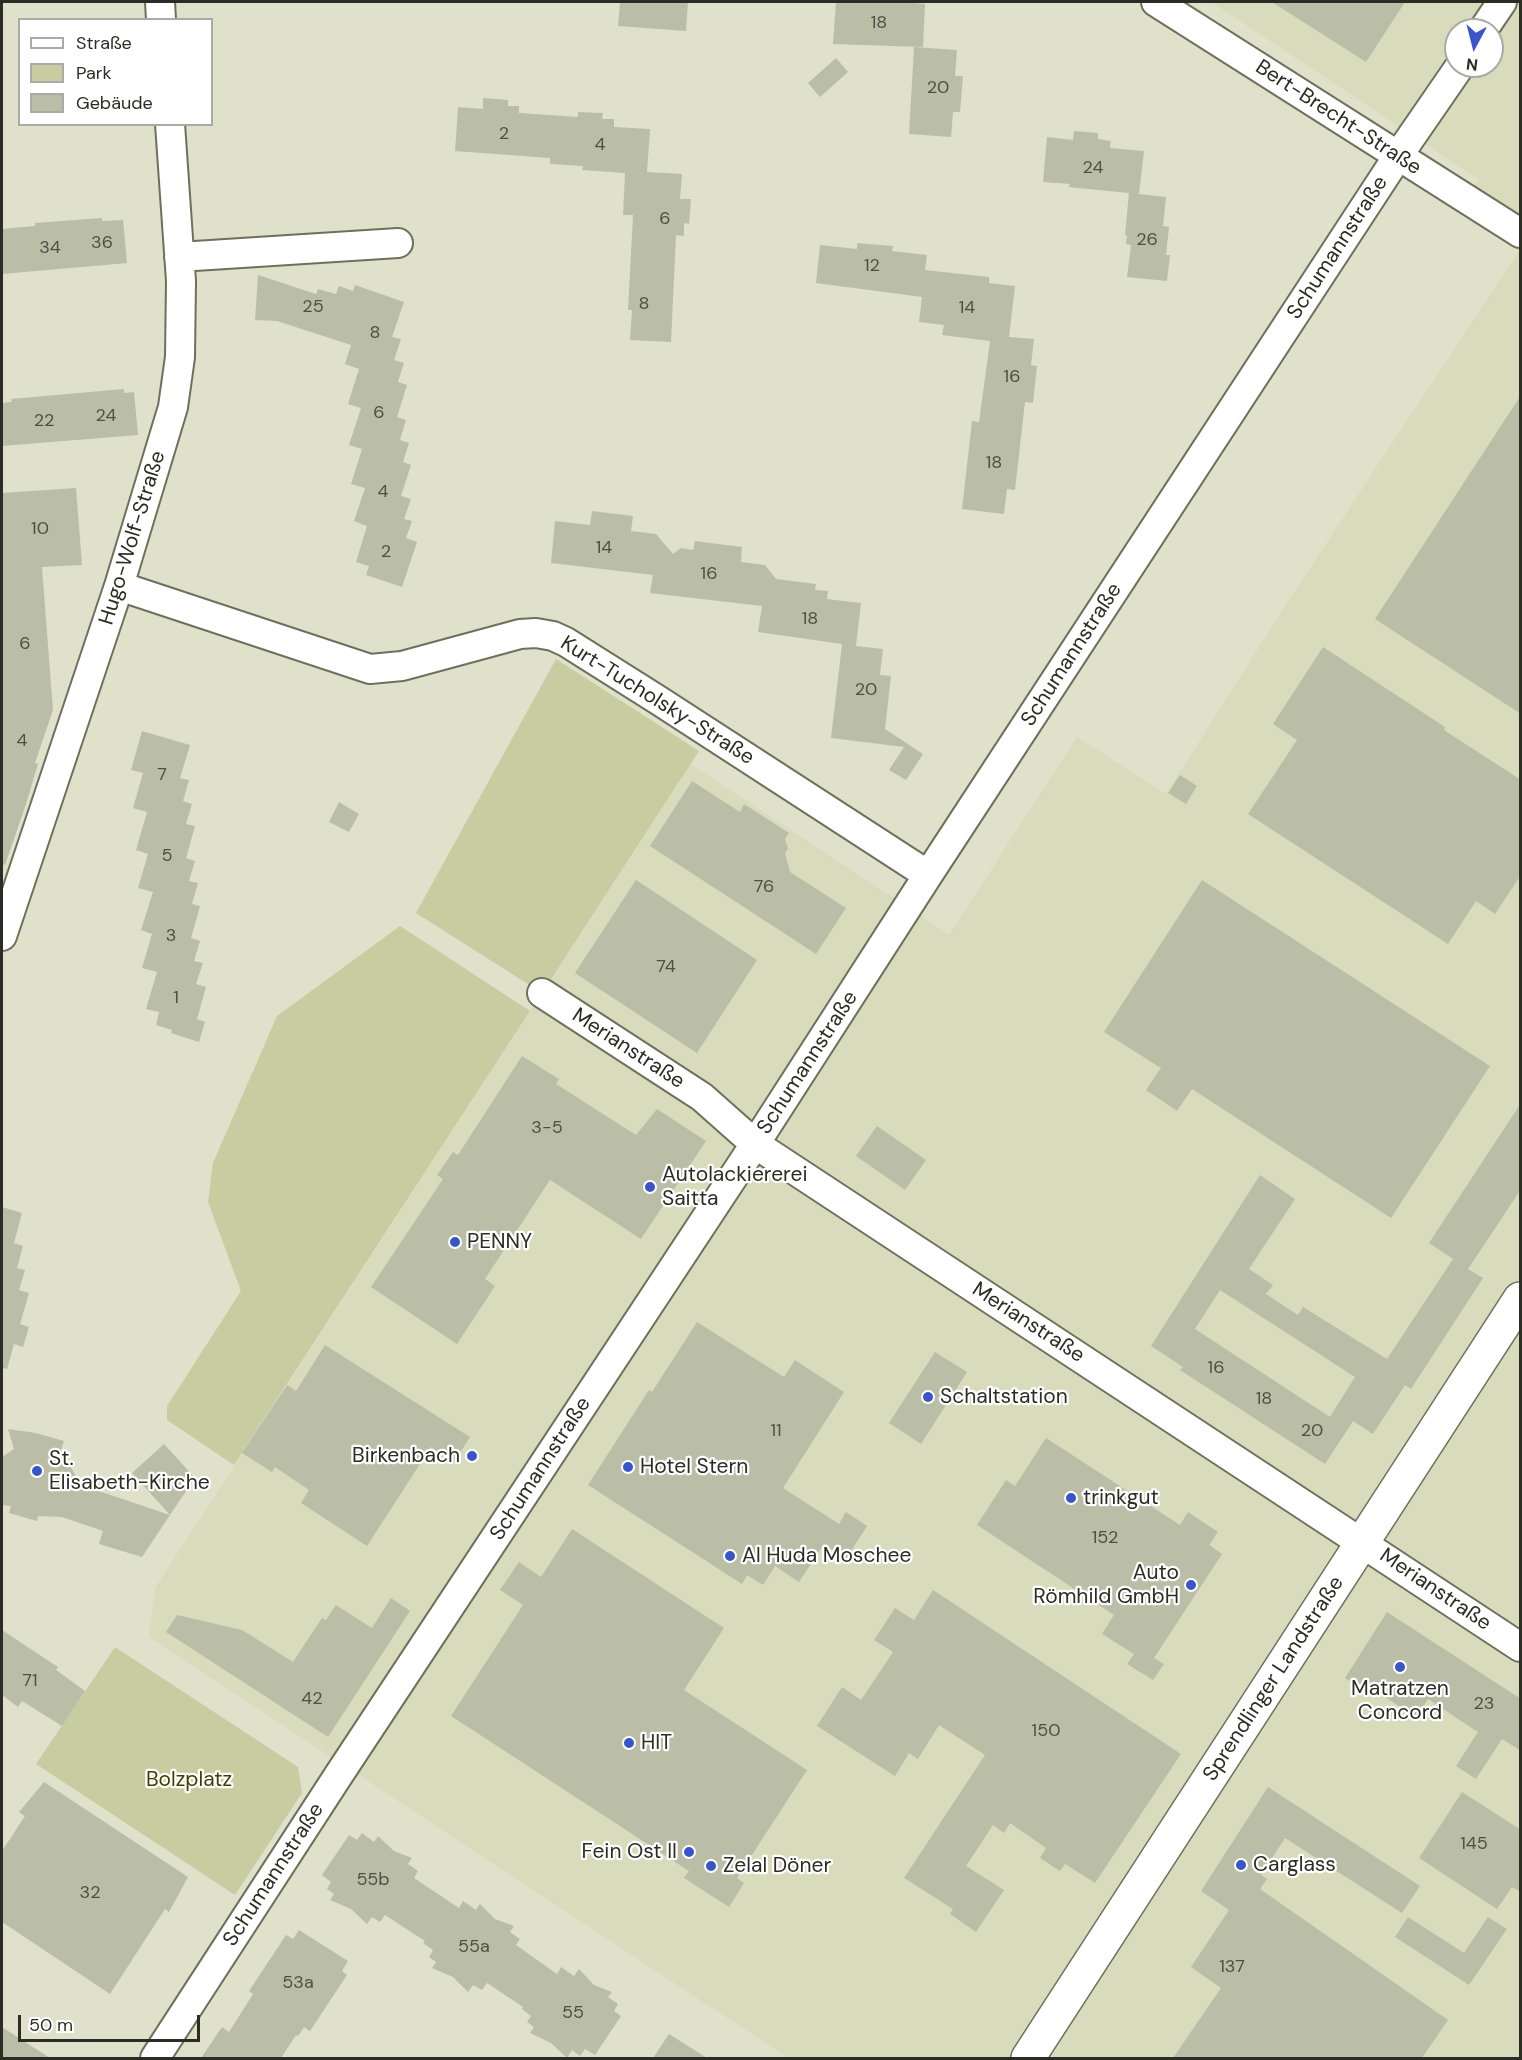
<!DOCTYPE html>
<meta charset="utf-8">
<style>
body{margin:0}
#map{position:relative;width:1522px;height:2060px;overflow:hidden;background:#dfe1ca;font-family:"DM Sans",sans-serif}
canvas{display:block}
.frame{position:absolute;inset:0;border:3px solid #2b2c23;pointer-events:none}
.legend{position:absolute;left:18px;top:18px;width:195px;height:108px;box-sizing:border-box;background:#fff;border:2px solid #aaaba7;margin:0;padding:8px 10px;list-style:none;font-size:18px;color:#2b2c23}
.legend li{display:flex;align-items:center;gap:12px;height:30px}
.legend b{width:30px;border:2px solid #aaaba7}
.north{position:absolute;left:1444px;top:18px;width:60px;height:60px;box-sizing:border-box;background:#fff;border:2px solid #aaaba7;border-radius:50%;rotate:187deg;font-size:16px;font-weight:700;line-height:24px;text-align:center;color:#2b2c23}
.north::after{content:'';display:block;margin:auto;width:21px;height:27px;background:#3a55c7;clip-path:polygon(50% 0,100% 100%,50% 72%,0 100%)}
.scale{position:absolute;left:18px;top:2015px;width:182px;height:27px;box-sizing:border-box;border:3px solid #2b2c23;border-top:0;padding-left:8px;font-size:18px;line-height:21px;white-space:nowrap;color:#2b2c23;-webkit-text-stroke:4px #fff;paint-order:stroke}
</style>
<div id="map">
<canvas width="1522" height="2060"></canvas>
<div class="frame"></div>
<ul class="legend">
<li><b style="height:8px;background:#fff"></b>Straße</li>
<li><b style="height:16px;background:#c8cca1"></b>Park</li>
<li><b style="height:16px;background:#bbbea7"></b>Gebäude</li>
</ul>
<div class="north">N</div>
<div class="scale">50 m</div>
</div>
<script>
const g = document.querySelector('canvas').getContext('2d');
g.lineJoin = 'round';
function paint(path, color) {
  g.fillStyle = color;
  g.fill(path, 'evenodd');
}
function shape(rows) {
  const path = new Path2D();
  for (const r of rows) {
    path.moveTo(r[0], r[1]);
    for (let i = 2; i < r.length; i += 2) path.lineTo(r[i], r[i + 1]);
  }
  return path;
}
function strokePath(path, color, width, dash) {
  g.strokeStyle = color;
  g.lineWidth = width;
  g.lineCap = dash ? 'butt' : 'round';
  g.setLineDash(dash || []);
  g.stroke(path);
}
function write(font, color, halo, rows, align = 'center') {
  g.font = font + ' "DM Sans",sans-serif';
  g.lineWidth = 4.5;
  g.setLineDash([]);
  g.textBaseline = 'middle';
  g.strokeStyle = halo;
  g.fillStyle = color;
  for (const [text, x, y, turn = 0] of rows) {
    g.save();
    g.translate(x, y);
    g.rotate((+turn || 0) * Math.PI / 180);
    g.textAlign = isNaN(turn) ? turn : align;
    if (halo) g.strokeText(text, 0, 0);
    g.fillText(text, 0, 0);
    g.restore();
  }
}
paint(shape([
 [1211,2,1520,2,1520,2058,788,2058,149,1637,155,1588,691,764,949,935,1077,737,1166,794,1290,598,1519,251,1458,211,1478,179],
 [1456,30,1492,30,1492,66,1456,66]
]), '#d8dcbc');
paint(shape([
 [556,659,699,751,542,993,416,913],
 [400,926,530,1011,234,1465,167,1420,167,1406,241,1291,208,1202,213,1163,277,1016],
 [115,1647,298,1767,302,1793,235,1895,36,1764]
]), '#c8cca1');
paint(shape([
 [620,2,688,2,686,31,618,26],
 [836,2,901,2,925,4,923,47,833,44],
 [1272,2,1405,2,1366,62],
 [914,47,957,50,955,76,963,76,960,112,953,112,951,137,909,134],
 [836,58,848,72,820,97,808,83],
 [483,98,508,100,508,106,519,106,519,113,578,117,578,112,603,113,602,119,614,119,614,127,650,129,647,172,682,174,680,199,691,199,689,224,684,223,684,236,676,235,671,342,630,340,632,310,628,310,633,215,623,215,625,173,582,170,583,166,550,164,550,158,455,151,458,107,483,109],
 [1074,131,1098,133,1098,139,1111,141,1110,148,1144,151,1139,194,1068,187,1070,184,1043,182,1047,137,1073,140],
 [1129,193,1166,197,1163,226,1169,227,1166,255,1170,255,1167,281,1127,277,1131,245,1126,244,1127,236,1125,235],
 [102,218,102,221,123,220,127,263,2,274,2,229,35,226,35,223],
 [857,243,893,246,892,251,927,255,925,270,989,277,989,283,1015,286,1009,337,1034,339,1031,365,1037,366,1033,403,1025,402,1015,490,1007,489,1004,514,962,509,972,421,979,422,990,341,942,335,944,325,919,322,922,297,816,283,820,245,857,249],
 [258,275,316,294,318,289,336,294,339,286,353,291,355,285,404,302,392,337,401,339,394,360,404,363,398,382,407,385,397,417,406,420,400,440,409,443,403,462,411,465,401,496,411,499,404,519,412,521,406,538,417,542,402,587,366,575,369,566,356,562,367,526,354,521,365,488,351,484,362,449,349,445,361,408,348,404,359,369,345,364,351,345,277,321,255,320],
 [124,389,124,393,134,392,138,435,2,446,2,403,12,402,11,399],
 [1521,395,1521,714,1375,619],
 [76,488,82,565,42,567,53,710,35,763,38,764,26,804,5,865,2,864,2,493],
 [592,511,633,516,631,531,656,534,673,554,681,548,693,550,695,541,742,547,741,562,765,565,776,579,816,584,815,590,828,591,827,599,861,603,856,646,883,649,880,675,891,676,885,729,923,754,906,780,889,770,904,747,831,738,842,644,758,632,762,606,650,593,653,575,551,563,555,521,590,525],
 [1323,647,1445,727,1444,730,1521,780,1521,875,1495,914,1476,901,1448,944,1248,814,1297,740,1273,724],
 [142,731,190,745,180,778,189,780,183,801,192,804,186,824,195,826,186,858,195,861,189,881,198,883,192,904,200,906,191,938,200,941,194,961,203,963,196,984,206,987,197,1019,205,1022,199,1042,171,1033,172,1030,156,1025,159,1012,146,1009,157,972,142,968,152,934,141,930,153,892,138,888,148,854,136,850,147,812,133,808,143,773,131,770],
 [1180,775,1197,786,1186,804,1168,793],
 [692,781,740,812,744,804,789,833,785,839,788,849,785,853,790,872,846,908,816,954,650,846],
 [339,802,359,814,349,832,329,822],
 [636,880,757,960,697,1053,575,973],
 [1202,880,1490,1066,1391,1218,1192,1089,1177,1111,1146,1090,1161,1068,1104,1032],
 [522,1056,559,1079,556,1084,636,1135,657,1109,706,1141,641,1239,550,1180,485,1279,495,1286,457,1344,371,1287,443,1179,437,1175,453,1152,458,1155],
 [1521,1103,1521,1189,1468,1269,1483,1278,1411,1389,1405,1385,1373,1434,1353,1421,1325,1464,1180,1370,1183,1367,1151,1346,1260,1175,1295,1199,1249,1269,1273,1285,1266,1294,1298,1315,1303,1307,1387,1359,1453,1259,1429,1243],
 [1220,1290,1355,1377,1330,1417,1195,1329],
 [877,1126,926,1160,905,1190,856,1156],
 [2,1207,22,1213,14,1243,23,1246,17,1268,25,1270,19,1290,29,1293,20,1324,29,1327,23,1347,14,1344,7,1369,2,1368],
 [697,1322,784,1377,795,1360,844,1392,783,1488,839,1524,846,1512,867,1526,846,1559,824,1544,799,1582,775,1566,763,1585,747,1575,742,1584,588,1485,649,1390,652,1392],
 [325,1345,470,1437,454,1462,431,1447,367,1546,301,1503,309,1490,275,1467,272,1472,242,1453,287,1385,296,1391],
 [935,1352,967,1372,921,1444,889,1423],
 [8,1429,36,1433,64,1441,61,1450,81,1485,170,1515,142,1557,99,1544,103,1531,62,1517,38,1516,37,1521,9,1513,11,1506,2,1505,2,1457,14,1449],
 [1046,1438,1180,1525,1188,1512,1218,1532,1209,1545,1222,1554,1154,1658,1164,1664,1153,1680,1127,1664,1134,1654,1102,1634,1114,1615,977,1525,1006,1480,1015,1486],
 [164,1444,195,1478,170,1515,132,1473],
 [572,1529,724,1628,684,1690,807,1770,737,1878,744,1883,729,1907,684,1878,689,1871,451,1716,523,1605,500,1590,519,1562,541,1577],
 [933,1590,1181,1754,1095,1883,1065,1864,1060,1871,1040,1858,1046,1848,1010,1823,1004,1833,993,1825,966,1866,1004,1890,976,1932,950,1914,953,1909,904,1878,985,1755,939,1725,918,1759,909,1753,895,1776,817,1726,842,1687,861,1700,893,1652,874,1640,895,1608,914,1620],
 [391,1598,410,1611,328,1737,166,1632,177,1615,242,1630,293,1662,322,1618,326,1620,336,1605,372,1628],
 [1387,1612,1521,1699,1521,1751,1502,1739,1476,1779,1456,1766,1478,1732,1428,1699,1416,1717,1374,1690,1371,1694,1345,1678],
 [2,1630,58,1667,56,1670,85,1691,62,1726,22,1701,18,1707,2,1695],
 [44,1782,188,1877,169,1912,165,1909,110,1994,2,1922,2,1851,25,1816,19,1812],
 [1268,1787,1420,1886,1402,1913,1285,1838,1261,1875,1267,1879,1260,1889,1448,2020,1422,2058,1173,2058,1221,1988,1191,1967,1229,1910,1201,1891],
 [1462,1792,1521,1830,1521,1892,1512,1887,1497,1909,1419,1858],
 [362,1833,374,1842,378,1836,394,1851,412,1858,408,1864,418,1871,414,1878,459,1908,463,1901,476,1910,480,1904,495,1919,514,1926,510,1932,520,1939,516,1945,557,1974,561,1967,574,1976,579,1969,594,1985,612,1992,608,1997,618,2004,614,2011,621,2016,595,2055,585,2049,580,2056,572,2050,567,2058,551,2043,530,2033,534,2027,527,2022,531,2016,522,2009,523,2007,487,1983,482,1990,473,1985,468,1992,453,1977,432,1968,436,1962,429,1957,433,1950,423,1943,425,1941,385,1915,380,1922,372,1917,367,1924,351,1909,330,1900,334,1894,327,1889,331,1882,322,1875,349,1835,357,1840],
 [1408,1917,1464,1953,1488,1917,1507,1929,1469,1985,1395,1937],
 [299,1930,348,1961,342,1971,347,1975,310,2031,304,2027,298,2036,296,2035,281,2058,201,2058,222,2027,229,2032,253,1994,249,1991,286,1935,293,1939],
 [2,2027,50,2058,2,2058],
 [669,2034,707,2058,653,2058]
]), '#bbbea7');
const street = shape([
 [160,2,161,20],
 [1156,2,1520,233],
 [1483,30,1502,2],
 [179,257,398,243],
 [119,586,370,669,402,666,520,634,536,633,553,636,566,642,658,700,928,875],
 [2,936,119,586,173,407,180,357,181,281,170,124],
 [542,993,702,1097,755,1144,1520,1647],
 [155,2058,338,1776,755,1144,928,875,1398,156,1460,66]
]);
const secondary = shape([
 [1028,2058,1520,1299]
]);
strokePath(street, '#6e705b', 32);
strokePath(secondary, '#6e705b', 36);
strokePath(street, '#fff', 28);
strokePath(secondary, '#fff', 33);
for (const [x, y, r, color] of [
 [650,1187,6,"#3a55c7"],
 [455,1242,6,"#3a55c7"],
 [928,1397,6,"#3a55c7"],
 [472,1456,6,"#3a55c7"],
 [628,1467,6,"#3a55c7"],
 [37,1471,6,"#3a55c7"],
 [1071,1498,6,"#3a55c7"],
 [730,1556,6,"#3a55c7"],
 [1191,1585,6,"#3a55c7"],
 [1400,1667,6,"#3a55c7"],
 [629,1743,6,"#3a55c7"],
 [689,1852,6,"#3a55c7"],
 [1241,1865,6,"#3a55c7"],
 [711,1866,6,"#3a55c7"]
]) {
  const dot = new Path2D();
  dot.arc(x, y, r, 0, 2 * Math.PI);
  g.fillStyle = color;
  g.fill(dot);
  strokePath(dot, '#fff', 2);
}
write('18px', '#4f5044', null, [
 ["18",879,23],
 ["20",938,88],
 ["2",504,134],
 ["4",600,145],
 ["24",1093,168],
 ["6",665,219],
 ["26",1147,240],
 ["36",102,243],
 ["34",50,248],
 ["12",872,266],
 ["8",644,304],
 ["25",313,307],
 ["14",967,308],
 ["8",375,333],
 ["16",1012,377],
 ["6",379,413],
 ["24",106,416],
 ["22",44,421],
 ["18",994,463],
 ["4",383,492],
 ["10",40,529],
 ["14",604,548],
 ["2",386,552],
 ["16",709,574],
 ["18",810,619],
 ["6",25,644],
 ["20",866,690],
 ["4",22,741],
 ["7",162,775],
 ["5",167,856],
 ["76",764,887],
 ["3",171,936],
 ["74",666,967],
 ["1",176,998],
 ["3-5",547,1128],
 ["16",1216,1368],
 ["18",1264,1399],
 ["11",776,1431],
 ["20",1312,1431],
 ["152",1105,1538],
 ["71",30,1681],
 ["42",312,1699],
 ["23",1484,1704],
 ["150",1046,1731],
 ["145",1474,1844],
 ["55b",373,1880],
 ["32",90,1893],
 ["55a",474,1947],
 ["137",1232,1967],
 ["53a",298,1983],
 ["55",573,2013]
]);
write('21px', '#2b2c23', '#fff', [
 ["Bert-Brecht-Straße",1338,118,33],
 ["Schumannstraße",1338,248,-57],
 ["Hugo-Wolf-Straße",133,538,-73],
 ["Schumannstraße",1072,655,-57],
 ["Kurt-Tucholsky-Straße",657,701,32],
 ["Merianstraße",628,1049,33],
 ["Schumannstraße",808,1063,-57],
 ["Merianstraße",1028,1323,33],
 ["Schumannstraße",541,1469,-57],
 ["Merianstraße",1435,1590,34],
 ["Sprendlinger Landstraße",1274,1679,-57],
 ["Schumannstraße",274,1875,-57]
]);
write('21px', '#2b2c23', '#fff', [
 ["Autolackiererei",662,1175],
 ["Saitta",662,1199],
 ["PENNY",467,1242],
 ["Schaltstation",940,1397],
 ["Birkenbach",460,1456,"right"],
 ["St.",49,1459],
 ["Elisabeth-Kirche",49,1483],
 ["Hotel Stern",640,1467],
 ["trinkgut",1083,1498],
 ["Al Huda Moschee",742,1556],
 ["Auto",1179,1573,"right"],
 ["Römhild GmbH",1179,1597,"right"],
 ["Matratzen",1400,1689,"center"],
 ["Concord",1400,1713,"center"],
 ["HIT",641,1743],
 ["Fein Ost II",677,1852,"right"],
 ["Carglass",1253,1865],
 ["Zelal Döner",723,1866]
], 'left');
write('21px', '#3e4000', '#fff', [
 ["Bolzplatz",189,1780]
]);
</script>
